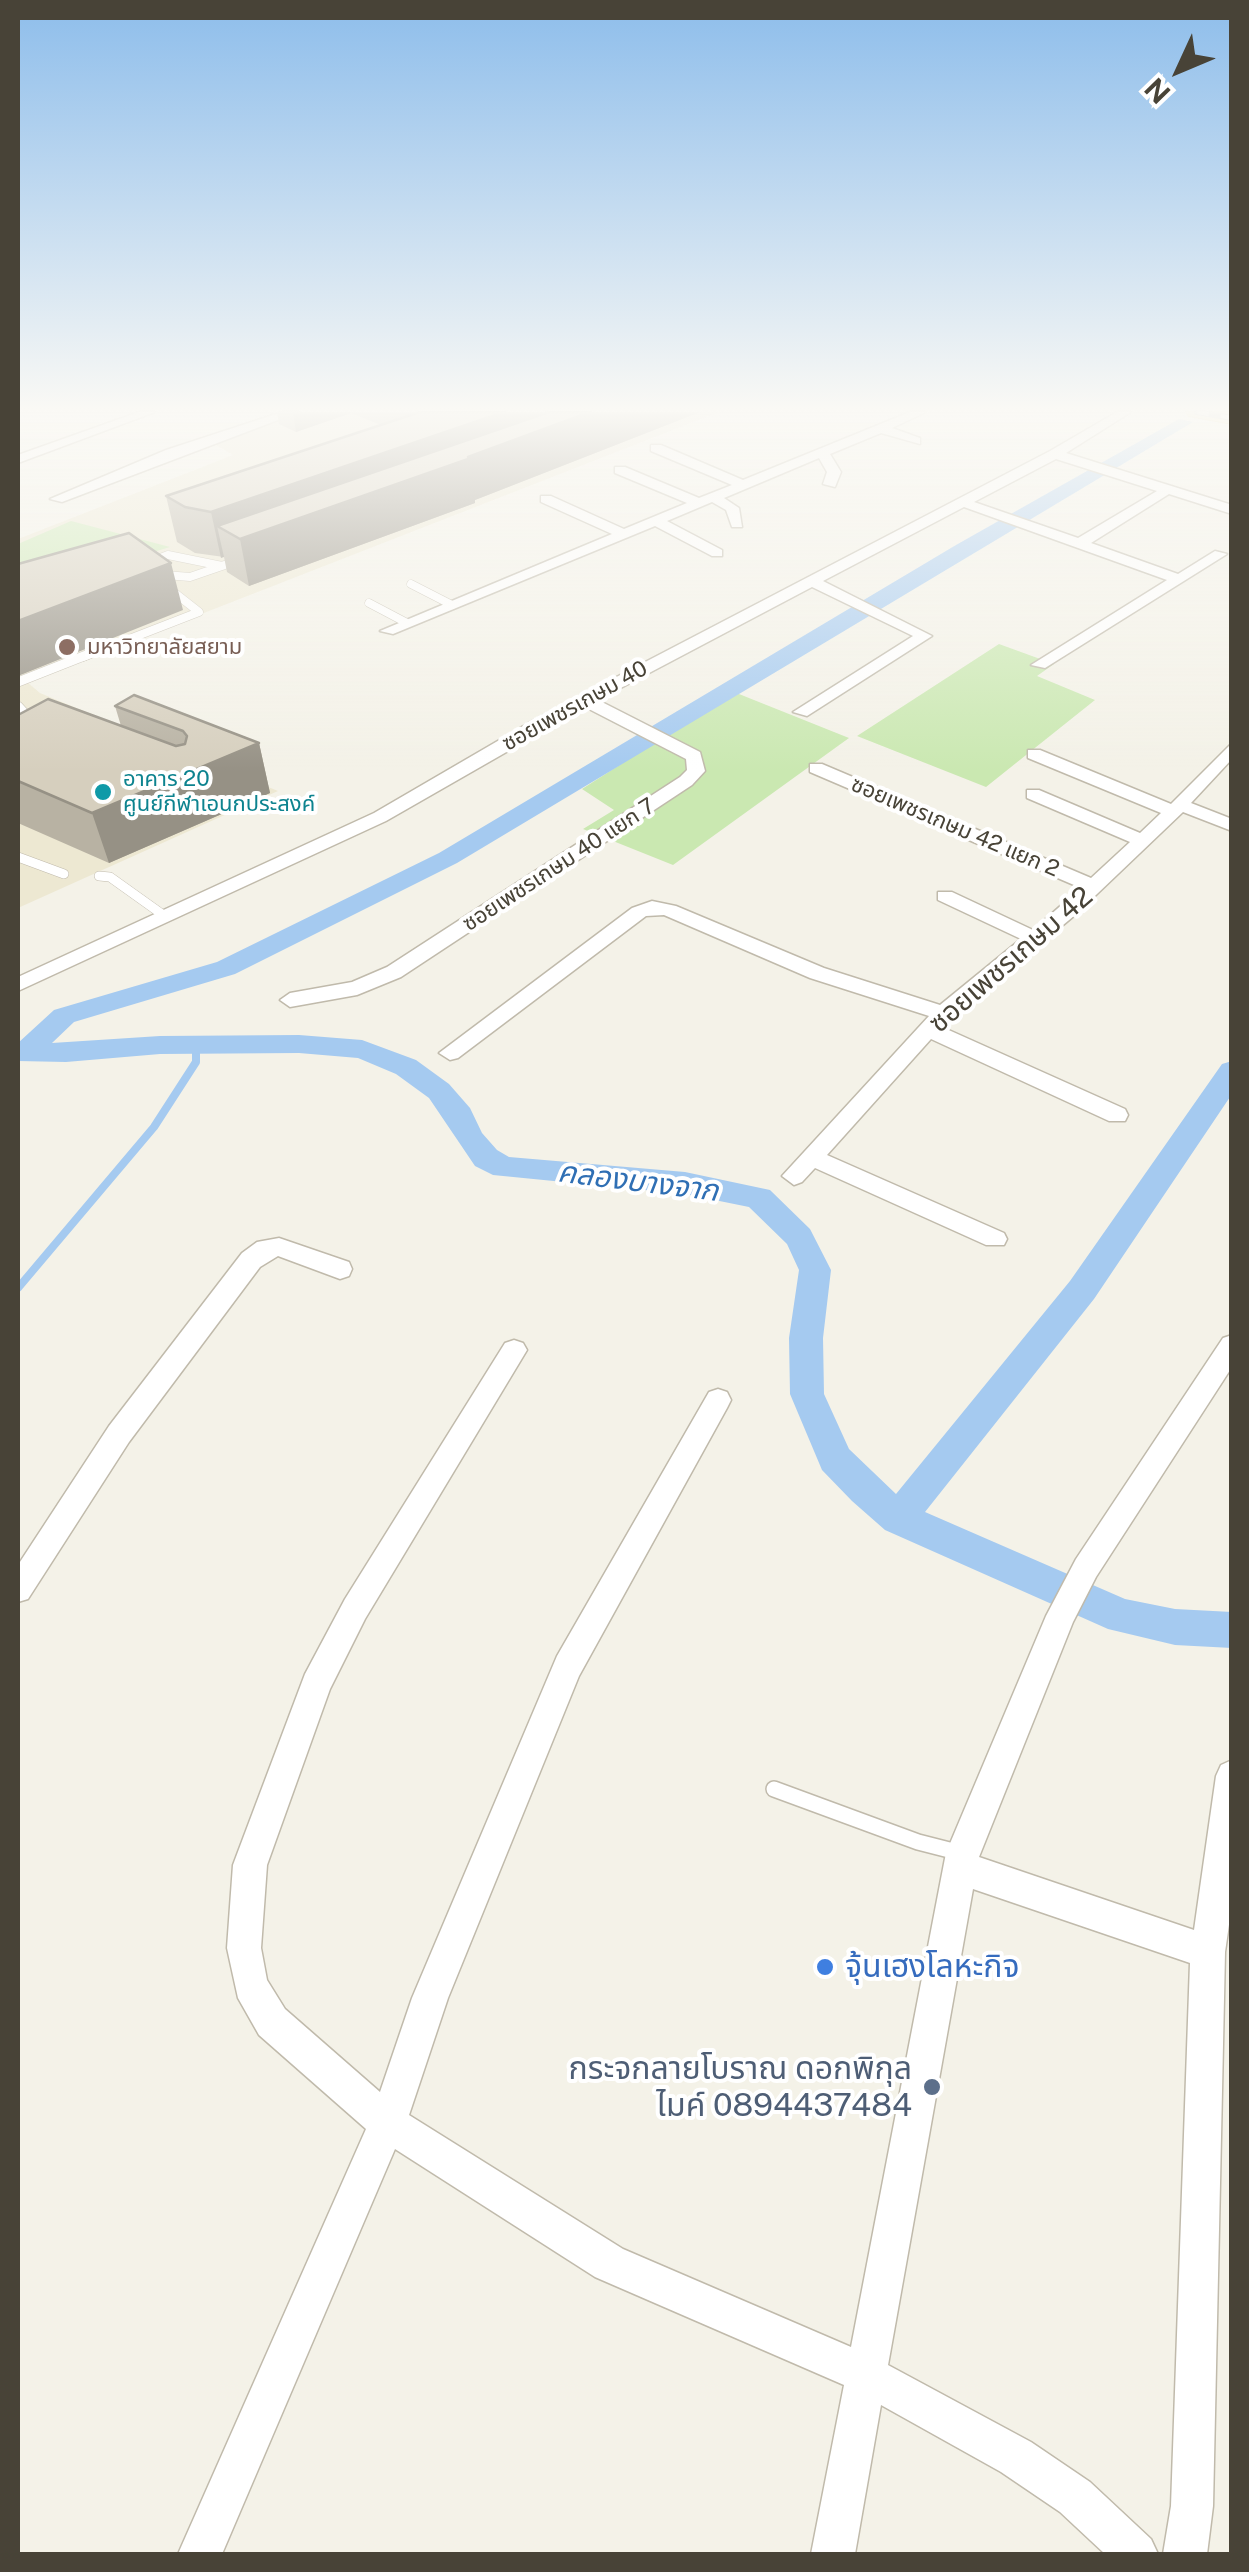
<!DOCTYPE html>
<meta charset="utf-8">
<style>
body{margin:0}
#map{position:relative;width:1249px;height:2572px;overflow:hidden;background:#f4f2e8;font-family:"Public Sans",sans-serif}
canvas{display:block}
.frame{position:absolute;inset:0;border:20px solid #484337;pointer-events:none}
.north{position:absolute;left:1129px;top:20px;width:100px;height:100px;-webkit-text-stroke:8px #fff;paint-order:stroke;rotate:226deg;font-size:28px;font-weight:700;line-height:40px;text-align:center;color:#484337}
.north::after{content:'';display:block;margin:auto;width:35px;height:45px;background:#484337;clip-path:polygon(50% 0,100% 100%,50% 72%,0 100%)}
</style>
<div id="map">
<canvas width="1249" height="2572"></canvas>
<div class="frame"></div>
<div class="north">N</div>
</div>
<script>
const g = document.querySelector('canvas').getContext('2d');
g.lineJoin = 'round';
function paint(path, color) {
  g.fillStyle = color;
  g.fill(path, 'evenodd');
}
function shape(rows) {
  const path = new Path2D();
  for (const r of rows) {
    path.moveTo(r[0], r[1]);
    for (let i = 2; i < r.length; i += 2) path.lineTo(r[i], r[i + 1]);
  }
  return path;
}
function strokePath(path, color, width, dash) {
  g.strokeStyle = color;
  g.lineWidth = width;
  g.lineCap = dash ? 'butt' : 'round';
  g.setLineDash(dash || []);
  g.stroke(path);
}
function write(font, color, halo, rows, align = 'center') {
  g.font = font + ' "Public Sans","Noto Sans Thai",sans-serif';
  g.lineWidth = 8;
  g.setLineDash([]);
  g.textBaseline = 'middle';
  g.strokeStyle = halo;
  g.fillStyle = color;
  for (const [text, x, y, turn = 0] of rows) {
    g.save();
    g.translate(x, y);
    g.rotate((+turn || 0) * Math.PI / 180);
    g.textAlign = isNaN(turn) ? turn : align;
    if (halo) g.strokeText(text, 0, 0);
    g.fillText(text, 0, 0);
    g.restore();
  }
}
paint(shape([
 [292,412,719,412,27,682,40,693,278,791,18,908,18,539,233,455,207,440]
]), '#ede8d2');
paint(shape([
 [71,521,170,547,18,593,18,544],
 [999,644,1054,664,1037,676,1095,700,986,787,857,736],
 [734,692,849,738,673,865,583,829,614,810,582,789]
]), '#cae8b1');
strokePath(shape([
 [18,1288,154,1127,196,1062,196,1046]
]), '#a5caf0', 8);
paint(shape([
 [1179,419,1193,422,457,863,235,974,74,1022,52,1043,160,1036,299,1035,362,1040,416,1060,449,1084,470,1108,482,1133,497,1150,509,1157,685,1172,770,1190,810,1229,831,1270,823,1338,824,1394,849,1449,896,1494,1070,1281,1222,1064,1232,1061,1232,1094,1094,1299,925,1512,1125,1599,1175,1609,1232,1612,1232,1648,1175,1645,1108,1629,885,1530,852,1501,822,1470,790,1394,789,1338,799,1270,787,1244,749,1207,685,1194,493,1175,475,1166,429,1098,396,1074,358,1058,299,1053,160,1054,66,1062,18,1061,18,1043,54,1010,217,962,439,853,956,545,1179,419]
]), '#a5caf0');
const serviceFar2 = shape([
 [168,555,222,566,190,577,165,575,150,562,168,555],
 [222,566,238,560],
 [411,584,452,605],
 [369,603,407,623],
 [83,657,199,612,171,590]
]);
const serviceFar1 = shape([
 [18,682,89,654],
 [18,706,40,730,18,743],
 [18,857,64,874],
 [99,876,110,877,166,917]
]);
const service = shape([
 [774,1789,918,1842,961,1853]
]);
const minor = shape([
 [139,412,155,412,18,463,18,455,139,412],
 [282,412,299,412,62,502,50,499,166,450,282,412],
 [910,412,926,412,892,428,920,438,920,444,881,433,830,454,841,472,835,487,823,484,827,472,819,458,724,498,739,508,742,527,732,527,726,510,712,502,667,521,722,550,722,556,712,556,655,526,393,634,380,631,612,534,541,502,541,496,551,496,624,529,687,503,615,473,615,467,625,467,699,498,732,485,651,451,651,445,661,445,743,480,910,412],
 [1117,412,1131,412,1066,453,1232,505,1232,514,1169,494,1091,543,1178,574,1215,551,1227,554,1045,668,1031,665,1167,580,964,507,823,581,932,636,807,716,793,712,913,636,812,587,598,700,700,752,705,771,692,785,401,977,357,995,290,1007,280,1000,290,993,352,982,387,967,680,777,687,770,686,759,585,707,386,821,18,991,18,977,374,813,532,721,1050,451,1117,412],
 [1056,459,1157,491,1078,538,974,502,1056,459],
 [1232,743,1232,759,1191,803,1232,819,1232,831,1183,812,1075,915,942,1027,1125,1109,1128,1115,1125,1121,1109,1121,931,1039,827,1155,1004,1233,1007,1239,1004,1245,986,1245,815,1168,802,1182,794,1185,782,1176,929,1016,810,978,664,915,646,916,458,1058,450,1060,439,1053,632,908,652,901,676,906,824,968,940,1005,1021,939,938,900,938,892,952,892,1033,930,1081,888,810,772,810,764,822,764,1091,878,1130,842,1027,798,1027,790,1039,790,1140,833,1161,813,1028,758,1028,750,1040,750,1171,804,1232,743],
 [279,1238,349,1262,352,1269,349,1276,340,1279,278,1256,260,1267,129,1442,28,1599,18,1602,18,1565,109,1426,242,1253,257,1242,279,1238],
 [1232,1335,1232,1367,1096,1577,1073,1622,979,1857,1194,1930,1216,1776,1221,1765,1232,1760,1232,1904,1225,1952,1213,2506,1207,2554,1163,2554,1171,2506,1190,1963,973,1889,888,2365,1031,2442,1090,2482,1151,2539,1158,2554,1105,2554,1060,2512,1001,2472,881,2405,855,2554,811,2554,844,2385,595,2277,395,2149,222,2554,178,2554,366,2129,259,2035,238,1998,227,1948,233,1865,305,1674,345,1599,505,1343,514,1340,523,1343,527,1350,365,1619,330,1689,267,1865,261,1948,267,1980,285,2009,380,2092,412,1998,557,1656,709,1392,718,1389,727,1392,731,1400,727,1408,579,1676,448,1998,409,2115,623,2249,851,2347,946,1853,1046,1616,1076,1559,1223,1338,1232,1335]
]);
const primary = shape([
 [1186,412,1232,412,1232,424,1189,416,1186,412]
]);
strokePath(serviceFar2, '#c0baab', 9);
strokePath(serviceFar1, '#c0baab', 10);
strokePath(service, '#c0baab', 18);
strokePath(minor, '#c0baab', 3);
strokePath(primary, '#e4cb66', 2);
strokePath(serviceFar2, '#fff', 8);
strokePath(serviceFar1, '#fff', 9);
strokePath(service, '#fff', 15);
paint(minor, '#fff');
paint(primary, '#feeb97');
const rail = shape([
 [1197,412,1232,418]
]);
strokePath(rail, '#979797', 6);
strokePath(rail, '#fff', 4, [12]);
paint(shape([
 [277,412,700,412,475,500,475,503,249,586,227,572,224,557,195,553,177,542,166,496,381,425,351,413,296,432,279,424],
 [115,706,259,743,270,793,109,863,18,823,18,715,121,726]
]), '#b8b2a3');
paint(shape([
 [293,412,350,412,351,413,296,432],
 [504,412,542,412,543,429,564,412,700,412,475,500,475,503,249,586,240,539,217,526,224,557,221,558,211,512],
 [171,563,183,610,18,676,18,621],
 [259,743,270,793,109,863,92,813]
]), '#969185');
const building = shape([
 [420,412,504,412,211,512,185,507,166,496,420,412],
 [549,412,590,412,468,457,471,458,240,539,217,526,549,412],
 [129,533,171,563,18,621,18,564,129,533],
 [134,695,259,743,92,813,18,781,18,715,48,699,176,746,185,744,187,736,183,731,115,706,134,695]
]);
paint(building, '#d6cfbe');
strokePath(building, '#969185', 2.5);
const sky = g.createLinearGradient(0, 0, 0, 772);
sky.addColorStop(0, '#8dbdeb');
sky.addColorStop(0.53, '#faf9f5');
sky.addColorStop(1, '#faf9f500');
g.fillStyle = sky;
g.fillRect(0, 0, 1249, 772);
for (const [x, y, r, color] of [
 [67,647,10,"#8d6e63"],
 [103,792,10,"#0f9aa8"],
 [825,1967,10,"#3f7fe0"],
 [932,2087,10,"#5c6f8a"]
]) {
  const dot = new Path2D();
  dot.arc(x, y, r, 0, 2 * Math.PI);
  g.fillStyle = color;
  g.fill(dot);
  strokePath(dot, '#fff', 4);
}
write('22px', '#785e54', '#fff', [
 ["มหาวิทยาลัยสยาม",87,647]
], 'left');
write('22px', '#484337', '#fff', [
 ["ซอยเพชรเกษม 40",575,706,-29],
 ["ซอยเพชรเกษม 42 แยก 2",955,827,23],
 ["ซอยเพชรเกษม 40 แยก 7",559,865,-33]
]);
write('22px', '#0d838f', '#fff', [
 ["อาคาร 20",123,779],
 ["ศูนย์กีฬาเอนกประสงค์",123,804]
], 'left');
write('28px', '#484337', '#fff', [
 ["ซอยเพชรเกษม 42",1011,960,-41]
]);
write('italic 30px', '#2f6fb4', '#fff', [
 ["คลองบางจาก",638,1182,7]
]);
write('32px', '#366cbe', '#fff', [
 ["จุ้นเฮงโลหะกิจ",845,1967]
], 'left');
write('32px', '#4e5e75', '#fff', [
 ["กระจกลายโบราณ ดอกพิกุล",912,2069],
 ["ไมค์ 0894437484",912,2106]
], 'right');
</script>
